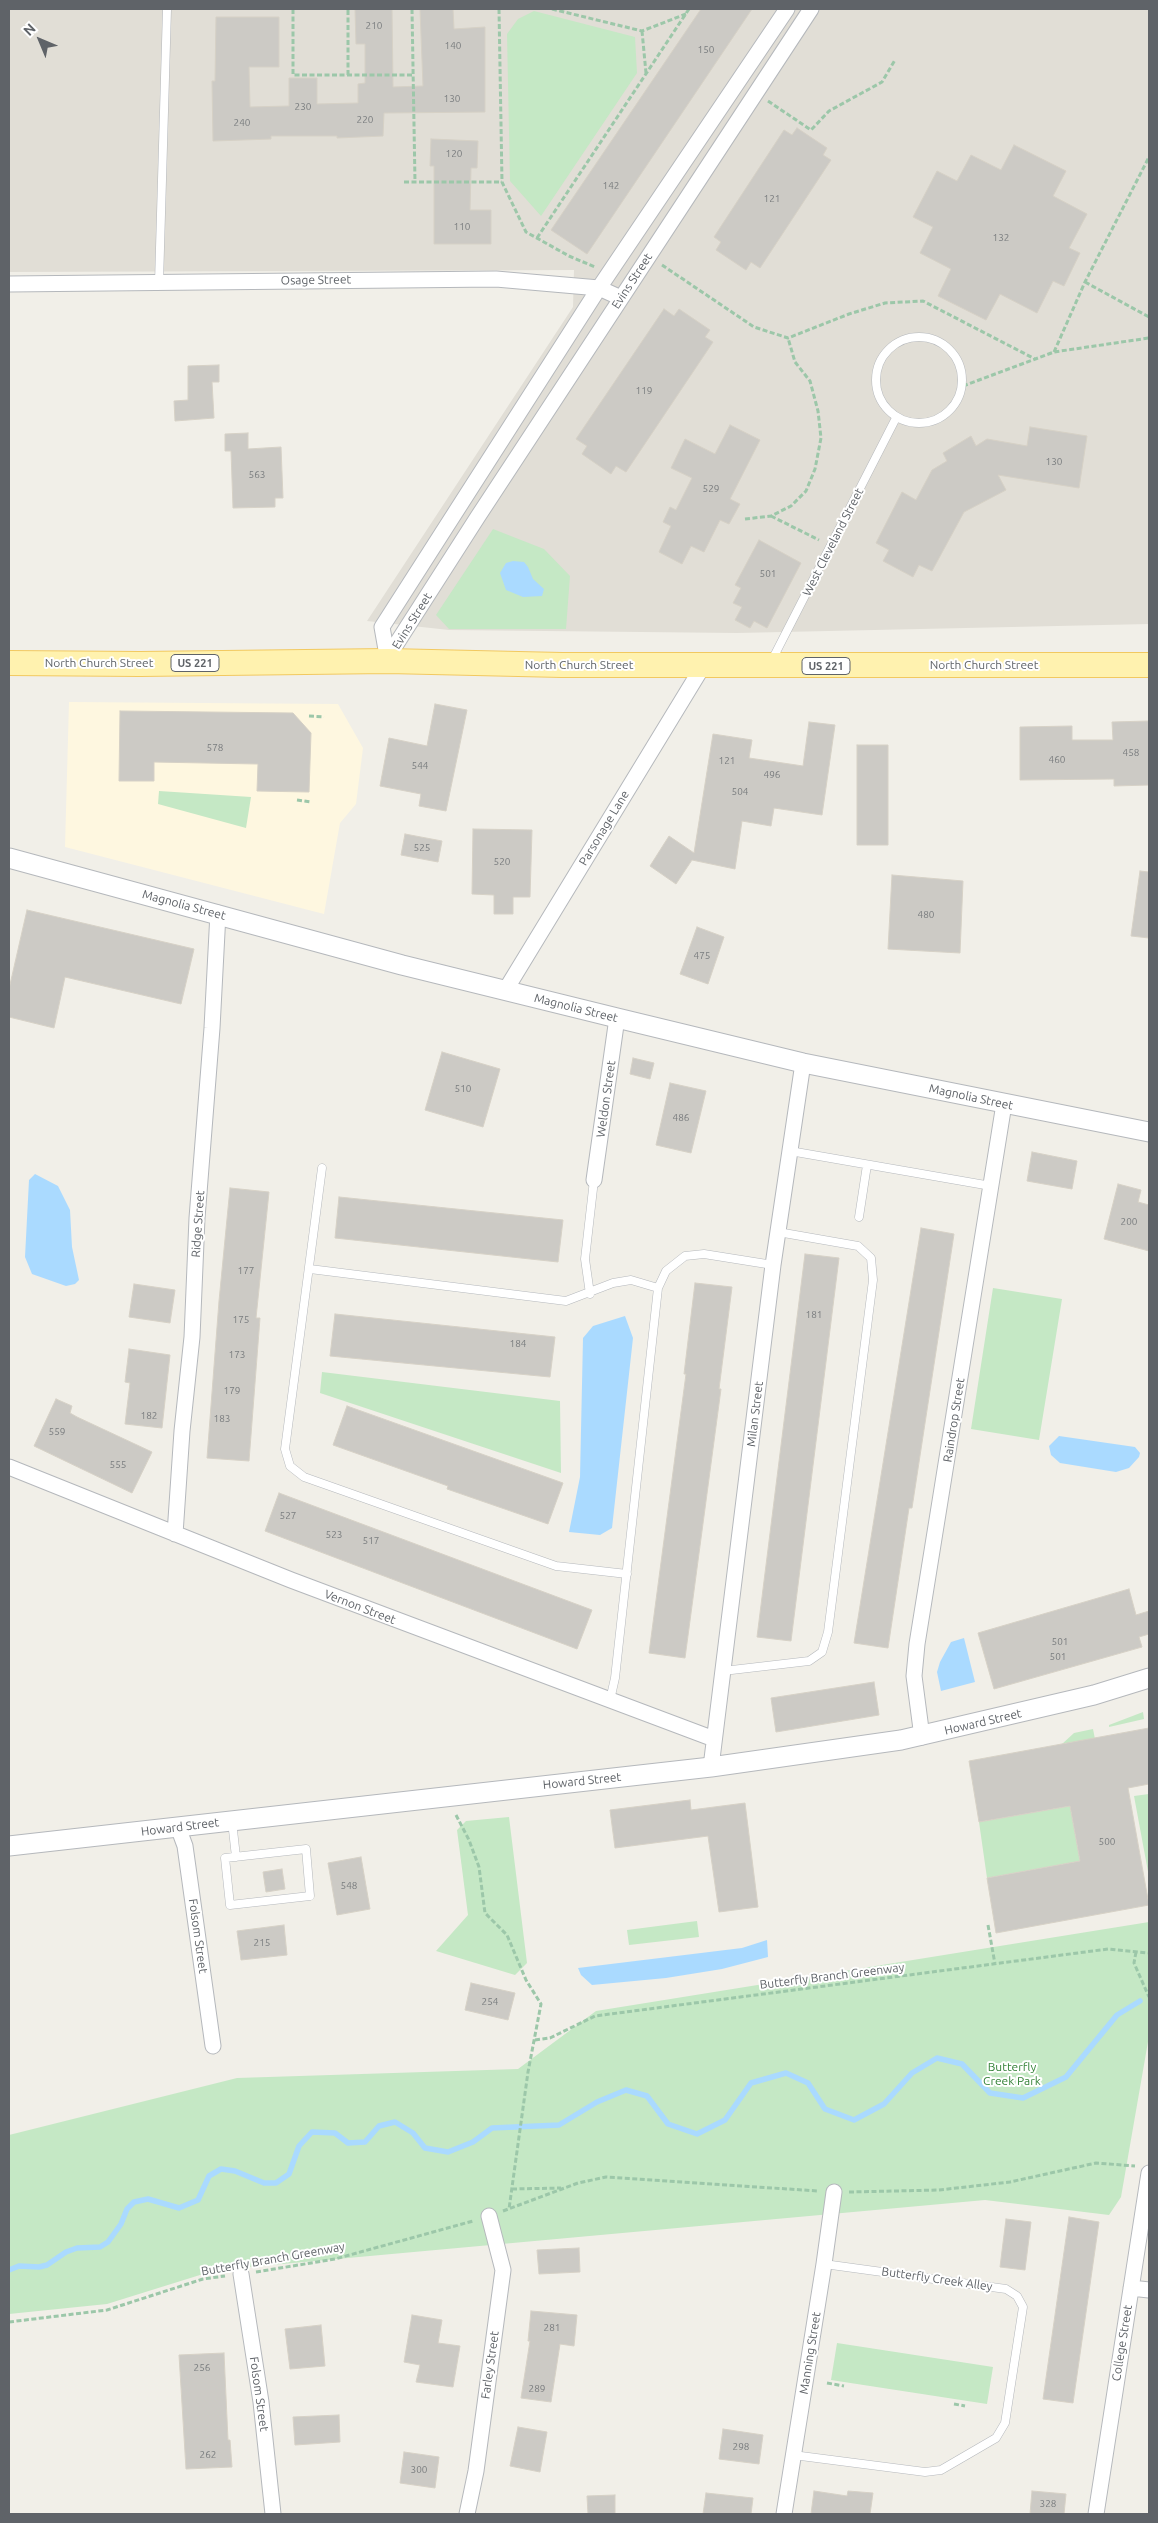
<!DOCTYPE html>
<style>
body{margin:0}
#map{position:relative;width:1158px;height:2523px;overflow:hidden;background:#f1efe8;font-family:Ubuntu,sans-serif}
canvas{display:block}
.frame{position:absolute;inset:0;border:10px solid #5f6368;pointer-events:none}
.north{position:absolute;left:15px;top:15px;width:50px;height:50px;-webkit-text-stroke:4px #fff;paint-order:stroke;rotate:315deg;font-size:14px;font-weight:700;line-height:20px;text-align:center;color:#5f6368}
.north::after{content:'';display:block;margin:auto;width:18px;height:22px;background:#5f6368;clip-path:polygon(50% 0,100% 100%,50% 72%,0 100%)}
</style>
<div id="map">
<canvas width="1158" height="2523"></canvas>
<div class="frame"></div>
<div class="north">N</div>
</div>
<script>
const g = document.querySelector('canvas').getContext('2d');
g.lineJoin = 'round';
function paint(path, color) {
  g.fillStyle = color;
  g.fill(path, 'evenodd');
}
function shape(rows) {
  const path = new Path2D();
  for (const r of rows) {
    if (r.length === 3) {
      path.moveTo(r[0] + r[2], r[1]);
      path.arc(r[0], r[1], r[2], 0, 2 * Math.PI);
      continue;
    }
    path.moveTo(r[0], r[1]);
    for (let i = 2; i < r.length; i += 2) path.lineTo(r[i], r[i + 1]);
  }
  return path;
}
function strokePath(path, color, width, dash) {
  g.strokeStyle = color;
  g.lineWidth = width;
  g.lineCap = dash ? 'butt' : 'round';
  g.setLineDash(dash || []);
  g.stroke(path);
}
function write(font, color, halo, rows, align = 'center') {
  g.font = font + ' Ubuntu,sans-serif';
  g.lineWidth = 4;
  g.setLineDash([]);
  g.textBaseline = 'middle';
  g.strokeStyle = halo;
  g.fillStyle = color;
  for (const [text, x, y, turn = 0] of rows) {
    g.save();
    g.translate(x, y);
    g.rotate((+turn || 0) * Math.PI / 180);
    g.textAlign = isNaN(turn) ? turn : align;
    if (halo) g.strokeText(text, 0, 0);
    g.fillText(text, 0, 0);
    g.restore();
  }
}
paint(shape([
 [69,702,338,704,363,748,356,804,340,823,324,914,65,847]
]), '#fef7e0');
paint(shape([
 [9,9,1149,9,1149,624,737,633,449,630,367,621,573,307,574,270,9,272]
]), '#e1ded6');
paint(shape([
 [534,11,635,37,637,73,541,216,510,181,507,34,518,19],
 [493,529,544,549,570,576,566,629,449,629,436,615],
 [159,791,251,797,246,828,158,804],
 [993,1288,1062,1299,1039,1440,971,1429],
 [322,1372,560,1401,561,1473,320,1393],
 [1143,1712,1144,1719,1109,1727,1109,1725],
 [1093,1729,1095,1739,1062,1744,1074,1733],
 [1149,1794,1149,1877,1134,1796],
 [1070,1806,1080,1861,987,1878,979,1822],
 [509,1817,527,1963,515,1975,436,1951,468,1915,457,1830,466,1821],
 [697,1921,699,1937,629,1945,627,1930],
 [1149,1922,1149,2036,1121,2197,1109,2215,985,2200,216,2270,107,2304,9,2314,9,2135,237,2078,518,2069,596,2011],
 [837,2343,993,2367,987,2404,831,2380]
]), '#c5e8c5');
paint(shape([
 [513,561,524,562,528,567,533,579,544,589,542,596,523,597,506,590,500,573,506,563],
 [35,1174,58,1186,70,1210,72,1247,79,1280,75,1284,66,1286,32,1274,25,1257,29,1180],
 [625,1316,633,1338,612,1528,600,1535,569,1532,580,1477,583,1338,593,1326],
 [1059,1436,1135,1447,1140,1453,1139,1457,1129,1468,1116,1472,1060,1463,1051,1455,1049,1446],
 [964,1638,975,1682,941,1691,937,1672,940,1662,951,1642],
 [767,1940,768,1957,722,1969,666,1978,592,1985,581,1975,578,1968,742,1948]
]), '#aadaff');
strokePath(shape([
 [9,2270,19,2266,39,2267,47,2265,66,2252,77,2248,100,2247,108,2242,121,2224,127,2209,134,2202,148,2199,179,2208,198,2200,209,2176,221,2169,235,2171,264,2183,276,2183,289,2174,299,2146,312,2132,335,2133,348,2143,365,2142,379,2126,395,2122,413,2133,425,2148,448,2152,473,2142,492,2128,559,2125,597,2102,626,2090,647,2096,668,2124,697,2134,725,2120,751,2083,786,2073,808,2083,825,2109,854,2120,884,2104,912,2073,937,2058,962,2064,990,2093,1023,2098,1066,2077,1117,2015,1140,2001]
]), '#aadaff', 5.5);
const building = shape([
 [355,9,392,9,393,87,423,86,420,9,453,9,454,29,485,27,485,112,384,113,383,136,337,138,337,136,271,136,271,139,213,141,212,81,215,81,216,17,279,17,279,67,249,67,250,107,289,106,289,78,317,78,317,104,358,103,358,84,365,83,365,44,356,44,355,9],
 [701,9,752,9,587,254,551,230,701,9],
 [797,128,827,148,823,155,831,160,760,268,751,262,746,270,716,250,721,242,714,237,784,130,792,135,797,128],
 [431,139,478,141,477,168,471,168,470,210,491,210,491,244,434,244,434,166,430,166,431,139],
 [1014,145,1066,171,1053,196,1087,214,1069,248,1080,253,1064,286,1053,281,1037,313,1000,294,986,320,938,296,951,269,920,253,933,227,913,217,937,171,957,181,971,155,1001,170,1014,145],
 [664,309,674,316,679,309,710,330,705,337,713,342,626,472,616,466,611,474,582,454,587,446,576,439,664,309],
 [219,365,219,382,212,382,214,418,175,421,174,401,188,400,188,366,219,365],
 [730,425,760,440,730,499,740,504,729,524,720,520,704,552,691,546,682,564,659,552,671,526,663,522,670,507,676,510,692,478,671,468,685,439,715,454,730,425],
 [1030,427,1087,436,1079,488,998,475,1006,490,964,512,932,571,919,565,913,577,883,561,889,550,876,543,902,492,916,500,932,470,947,461,943,453,971,436,976,446,987,439,1027,446,1030,427],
 [248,433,248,449,281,447,283,498,275,498,275,507,233,508,231,451,225,451,225,434,248,433],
 [759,540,801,563,767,628,754,621,750,628,735,620,742,607,733,603,741,588,735,585,759,540],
 [435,704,467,710,446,811,419,806,421,794,380,786,389,738,427,746,435,704],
 [120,711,293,713,311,733,309,792,257,791,258,764,154,762,154,781,119,781,120,711],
 [1149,721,1149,785,1114,786,1114,779,1020,780,1020,727,1072,726,1072,740,1113,740,1112,722,1149,721],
 [809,722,835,725,822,815,774,808,771,826,742,821,735,869,692,860,676,884,650,866,669,836,694,853,713,734,752,740,749,758,803,766,809,722],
 [857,745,888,745,888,845,857,845,857,745],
 [473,829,532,830,530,897,513,897,513,914,494,914,494,895,472,894,473,829],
 [405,834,442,841,438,862,401,855,405,834],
 [1140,871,1149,872,1149,938,1131,936,1140,871],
 [892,875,963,881,960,953,888,949,892,875],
 [27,910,194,949,181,1004,65,977,54,1028,9,1017,9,989,27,910],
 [697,927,724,937,708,984,680,974,697,927],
 [442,1052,500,1069,483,1127,425,1110,442,1052],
 [633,1058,654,1063,650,1079,630,1074,633,1058],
 [670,1083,706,1091,691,1153,656,1145,670,1083],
 [1032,1152,1077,1161,1072,1189,1027,1181,1032,1152],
 [1118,1184,1141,1190,1138,1202,1149,1205,1149,1251,1104,1239,1118,1184],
 [230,1188,269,1192,256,1318,260,1318,249,1461,207,1458,219,1301,230,1188],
 [339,1197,563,1220,558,1262,335,1238,339,1197],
 [921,1228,954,1234,912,1508,909,1508,888,1648,854,1643,921,1228],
 [805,1254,839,1258,791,1641,757,1637,805,1254],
 [695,1283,732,1287,719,1389,721,1389,685,1658,649,1653,686,1374,684,1374,695,1283],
 [134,1284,175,1290,170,1323,129,1317,134,1284],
 [335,1314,555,1337,550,1377,330,1356,335,1314],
 [129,1349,170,1355,162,1428,125,1424,130,1383,125,1382,129,1349],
 [56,1399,72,1406,70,1413,77,1417,152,1452,132,1493,34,1446,56,1399],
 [347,1406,563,1483,548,1524,447,1489,448,1486,333,1445,347,1406],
 [279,1493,592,1610,577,1649,265,1531,279,1493],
 [1129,1589,1136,1615,1149,1611,1149,1634,1139,1637,1142,1647,994,1689,978,1633,1129,1589],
 [874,1682,879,1715,776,1732,771,1698,874,1682],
 [1149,1728,1149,1784,1128,1788,1149,1905,996,1933,987,1878,1080,1861,1070,1806,979,1822,969,1761,1149,1728],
 [690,1800,691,1810,745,1803,758,1907,719,1912,708,1836,615,1848,610,1810,690,1800],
 [361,1857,370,1909,337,1915,328,1863,361,1857],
 [282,1869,285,1889,266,1892,263,1872,282,1869],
 [284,1925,287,1955,241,1960,237,1931,284,1925],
 [471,1983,515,1993,508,2020,465,2010,471,1983],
 [1069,2217,1099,2222,1073,2403,1043,2399,1069,2217],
 [1006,2219,1031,2222,1025,2270,1000,2267,1006,2219],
 [579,2248,580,2272,539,2274,537,2250,579,2248],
 [531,2311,577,2315,574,2346,560,2344,551,2402,521,2398,530,2341,528,2341,531,2311],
 [412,2315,442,2320,438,2343,460,2346,453,2387,416,2382,420,2365,404,2362,412,2315],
 [321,2325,325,2366,290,2369,285,2329,321,2325],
 [224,2353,228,2440,230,2440,232,2467,186,2469,179,2355,224,2353],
 [339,2415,340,2442,295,2445,293,2417,339,2415],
 [518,2427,547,2432,540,2472,510,2466,518,2427],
 [723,2429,763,2435,759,2464,719,2459,723,2429],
 [404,2452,439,2457,435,2488,400,2483,404,2452],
 [814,2491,847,2496,848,2491,873,2493,870,2514,811,2514,814,2491],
 [1032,2491,1066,2494,1064,2514,1030,2514,1032,2491],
 [706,2493,753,2498,751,2514,703,2514,706,2493],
 [615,2495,615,2514,588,2514,587,2496,615,2495]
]);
paint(building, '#cccac5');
strokePath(building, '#d6d1c6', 1);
const service = shape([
 [159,282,167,9],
 [919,380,43],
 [771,662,896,418],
 [790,1151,991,1186],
 [322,1168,285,1449,290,1466,304,1477,556,1566,627,1574],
 [859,1217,867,1165],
 [310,1269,566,1301,613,1283,631,1280,658,1288],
 [590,1294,585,1259,594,1180],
 [723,1671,809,1661,822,1652,828,1632,873,1280,871,1258,858,1246,778,1232],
 [610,1700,615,1678,658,1288,666,1271,685,1256,704,1254,773,1265],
 [232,1821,236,1857],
 [306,1849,310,1896,230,1905,225,1858,306,1849],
 [793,2455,925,2472,941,2470,996,2438,1005,2423,1023,2307,1017,2296,1006,2289,824,2264]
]);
const minor = shape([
 [9,284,496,279,599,288,621,298],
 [388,661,395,646,477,518,811,9],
 [388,661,382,627,599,288,787,9],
 [505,991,703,666],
 [594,1180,617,1018],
 [9,1467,291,1580,714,1739],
 [175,1534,182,1431,192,1337,197,1218,212,1028,218,913],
 [922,1737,914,1676,917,1644,1004,1104],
 [711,1767,773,1265,803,1063],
 [178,1827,185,1846,213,2046],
 [241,2274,261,2402,273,2514],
 [1131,2288,1149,2290],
 [467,2514,476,2471,503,2270,489,2216],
 [784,2514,824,2264,834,2192],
 [1096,2514,1149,2173]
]);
const tertiary = shape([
 [9,858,402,965,617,1018,803,1063,1149,1132],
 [9,1846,711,1767,901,1740,1094,1695,1149,1678]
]);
const primary = shape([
 [9,663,140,664,388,661,562,665,1149,665]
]);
strokePath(service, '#b5b8bc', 9);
strokePath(minor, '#b5b8bc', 17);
strokePath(tertiary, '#b5b8bc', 21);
strokePath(primary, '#f2c960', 26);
strokePath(shape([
 [293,9,293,75,413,75],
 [412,9,415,182],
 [499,9,502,182,526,232,569,256,595,267],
 [552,9,642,31,686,14],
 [642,31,646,73],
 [348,75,348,9],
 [768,101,811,130,829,111,882,82,895,60],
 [404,182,502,182],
 [537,238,689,9],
 [662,265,754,327,788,338,849,314,885,303,923,301,1035,359],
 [1085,282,1149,317],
 [1054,352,1085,282,1149,157],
 [963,386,1054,352,1149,338],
 [771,516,819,540],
 [745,519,771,516,791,506,806,491,815,469,821,438,818,411,810,381,795,362,788,338],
 [309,716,324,717],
 [297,800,311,802],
 [456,1815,469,1840,479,1867,485,1913,507,1935,526,1980,541,2004,528,2072,509,2209],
 [988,1925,995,1964],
 [1136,1952,1134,1963,1149,1997],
 [535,2040,550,2038,595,2016,1108,1949,1149,1953],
 [512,2189,561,2188],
 [849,2192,939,2190,1010,2182,1096,2163,1135,2166],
 [503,2211,578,2183,606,2177,818,2191],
 [256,2272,335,2259,473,2221],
 [9,2322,107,2310,203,2279,225,2276],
 [827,2383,844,2386],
 [954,2404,965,2406]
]), '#9cc7a9', 3, [5, 2.5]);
strokePath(service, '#fff', 8);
strokePath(minor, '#fff', 15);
strokePath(tertiary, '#fff', 19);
strokePath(primary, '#fff2af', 24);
write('10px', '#7a7d7f', null, [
 ["210",374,26],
 ["140",453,46],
 ["150",706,50],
 ["130",452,99],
 ["230",303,107],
 ["220",365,120],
 ["240",242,123],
 ["120",454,154],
 ["142",611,186],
 ["121",772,199],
 ["110",462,227],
 ["132",1001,238],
 ["119",644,391],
 ["130",1054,462],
 ["563",257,475],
 ["529",711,489],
 ["501",768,574],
 ["578",215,748],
 ["458",1131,753],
 ["460",1057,760],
 ["121",727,761],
 ["544",420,766],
 ["496",772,775],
 ["504",740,792],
 ["525",422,848],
 ["520",502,862],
 ["480",926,915],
 ["475",702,956],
 ["510",463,1089],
 ["486",681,1118],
 ["200",1129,1222],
 ["177",246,1271],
 ["181",814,1315],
 ["175",241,1320],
 ["184",518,1344],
 ["173",237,1355],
 ["179",232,1391],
 ["182",149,1416],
 ["183",222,1419],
 ["559",57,1432],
 ["555",118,1465],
 ["527",288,1516],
 ["523",334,1535],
 ["517",371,1541],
 ["501",1060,1642],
 ["501",1058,1657],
 ["500",1107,1842],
 ["548",349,1886],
 ["215",262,1943],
 ["254",490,2002],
 ["281",552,2328],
 ["256",202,2368],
 ["289",537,2389],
 ["298",741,2447],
 ["262",208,2455],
 ["300",419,2470],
 ["328",1048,2504]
]);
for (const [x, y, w] of [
 [195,663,48],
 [826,666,48]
]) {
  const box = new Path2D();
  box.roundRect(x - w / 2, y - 8.5, w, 17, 4);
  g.fillStyle = '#fff';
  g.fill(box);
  strokePath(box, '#5f6368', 1);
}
write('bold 11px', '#5f6368', null, [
 ["US 221",195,663],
 ["US 221",826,666]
]);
write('12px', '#5f6368', '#fff', [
 ["Osage Street",316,280,-1],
 ["Evins Street",632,281,-57],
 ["West Cleveland Street",833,542,-63],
 ["Evins Street",412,621,-58],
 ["North Church Street",99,663],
 ["North Church Street",579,665],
 ["North Church Street",984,665],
 ["Parsonage Lane",604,828,-59],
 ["Magnolia Street",184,905,15],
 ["Magnolia Street",576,1008,14],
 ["Magnolia Street",971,1097,12],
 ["Weldon Street",606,1099,-82],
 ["Ridge Street",198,1224,-86],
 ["Milan Street",755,1414,-83],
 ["Raindrop Street",954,1420,-81],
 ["Vernon Street",360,1607,21],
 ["Howard Street",983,1722,-13],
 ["Howard Street",582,1781,-6],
 ["Howard Street",180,1827,-7],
 ["Folsom Street",198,1936,82],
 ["Butterfly Branch Greenway",832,1976,-7],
 ["Butterfly Branch Greenway",273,2259,-10],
 ["Butterfly Creek Alley",937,2279,8],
 ["College Street",1122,2343,-81],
 ["Manning Street",810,2353,-81],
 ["Farley Street",490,2365,-82],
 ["Folsom Street",259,2394,82]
]);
write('12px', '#348238', '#fff', [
 ["Butterfly",1012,2067],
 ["Creek Park",1012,2081]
]);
</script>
